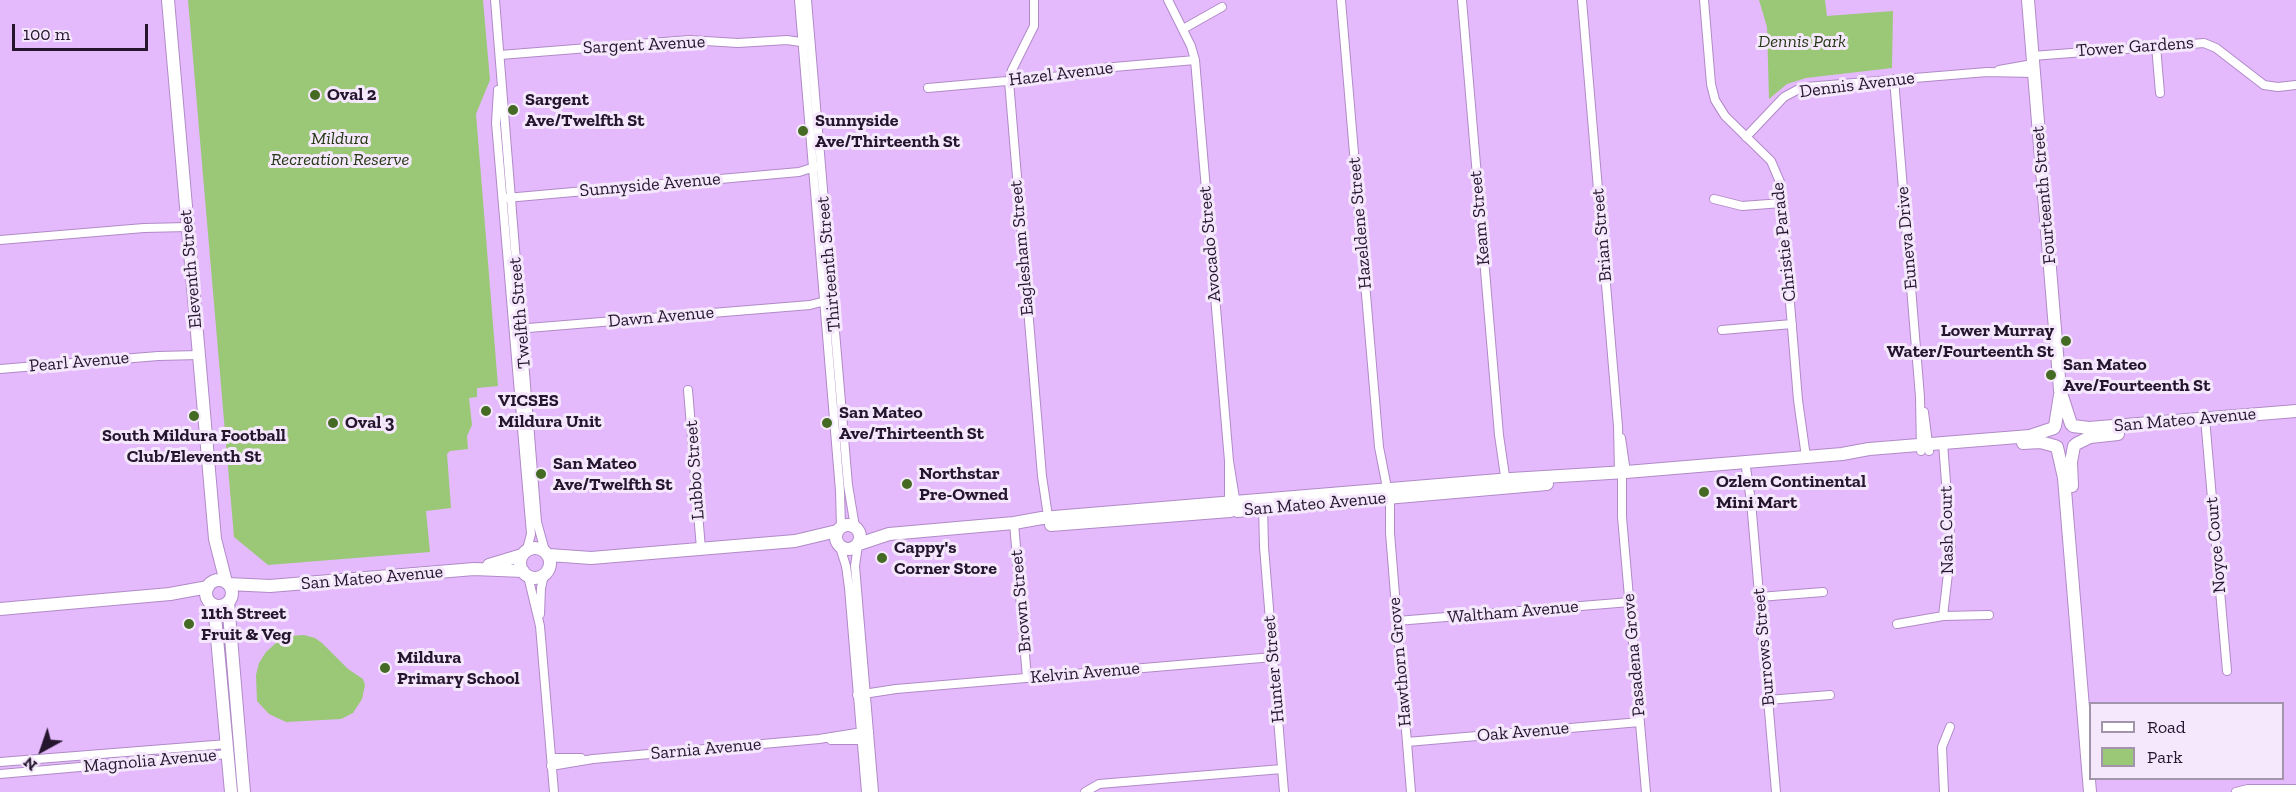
<!DOCTYPE html>
<style>
body{margin:0}
#map{position:relative;width:2296px;height:792px;overflow:hidden;background:#e4bafc;font-family:"Zilla Slab",serif}
canvas{display:block}
.legend{position:absolute;left:2089px;top:702px;width:195px;height:78px;box-sizing:border-box;background:#f5e8fc;border:2px solid #a294aa;margin:0;padding:8px 10px;list-style:none;font-size:18px;color:#25162e}
.legend li{display:flex;align-items:center;gap:12px;height:30px}
.legend b{width:30px;border:2px solid #a294aa}
.north{position:absolute;left:12px;top:720px;width:60px;height:60px;-webkit-text-stroke:4px #f5e8fc;paint-order:stroke;rotate:220deg;font-size:16px;font-weight:700;line-height:24px;text-align:center;color:#25162e}
.north::after{content:'';display:block;margin:auto;width:21px;height:27px;background:#25162e;clip-path:polygon(50% 0,100% 100%,50% 72%,0 100%)}
.scale{position:absolute;left:12px;top:24px;width:136px;height:27px;box-sizing:border-box;border:3px solid #25162e;border-top:0;padding-left:8px;font-size:18px;line-height:21px;white-space:nowrap;color:#25162e;-webkit-text-stroke:4px #f5e8fc;paint-order:stroke}
</style>
<div id="map">
<canvas width="2296" height="792"></canvas>
<ul class="legend">
<li><b style="height:8px;background:#fff"></b>Road</li>
<li><b style="height:16px;background:#9ac877"></b>Park</li>
</ul>
<div class="north">N</div>
<div class="scale">100 m</div>
</div>
<script>
const g = document.querySelector('canvas').getContext('2d');
g.lineJoin = 'round';
function paint(path, color) {
  g.fillStyle = color;
  g.fill(path, 'evenodd');
}
function shape(rows) {
  const path = new Path2D();
  for (const r of rows) {
    if (r.length === 3) {
      path.moveTo(r[0] + r[2], r[1]);
      path.arc(r[0], r[1], r[2], 0, 2 * Math.PI);
      continue;
    }
    path.moveTo(r[0], r[1]);
    for (let i = 2; i < r.length; i += 2) path.lineTo(r[i], r[i + 1]);
  }
  return path;
}
function strokePath(path, color, width, dash) {
  g.strokeStyle = color;
  g.lineWidth = width;
  g.lineCap = dash ? 'butt' : 'round';
  g.setLineDash(dash || []);
  g.stroke(path);
}
function write(font, color, halo, rows, align = 'center') {
  g.font = font + ' "Zilla Slab",serif';
  g.lineWidth = 6;
  g.setLineDash([]);
  g.textBaseline = 'middle';
  g.strokeStyle = halo;
  g.fillStyle = color;
  for (const [text, x, y, turn = 0] of rows) {
    g.save();
    g.translate(x, y);
    g.rotate((+turn || 0) * Math.PI / 180);
    g.textAlign = isNaN(turn) ? turn : align;
    if (halo) g.strokeText(text, 0, 0);
    g.fillText(text, 0, 0);
    g.restore();
  }
}
paint(shape([
 [188,0,483,0,490,80,476,114,498,386,477,388,477,397,469,398,472,425,467,436,468,449,450,451,447,454,451,508,426,511,430,552,268,565,234,537],
 [1759,0,1825,0,1827,16,1893,11,1892,68,1806,78,1787,84,1769,99,1767,27],
 [304,635,315,638,322,643,348,669,363,679,365,685,362,699,353,713,341,719,286,722,269,714,257,701,256,675,259,663,266,652,276,643,290,636]
]), '#9ac877');
const street = shape([
 [495,0,537,522,545,551],
 [799,0,840,491,841,527],
 [807,0,848,485,855,527],
 [1034,0,1034,26,1012,70,1009,81,1042,476,1049,523],
 [1168,0,1191,46,1195,60,1229,461,1236,505],
 [1341,0,1379,447,1390,503,1390,533,1411,792],
 [1462,0,1499,435,1506,483],
 [1582,0,1618,426,1619,472],
 [1704,0,1711,84,1715,100,1725,116,1771,161,1780,182,1798,400,1806,457],
 [1183,29,1222,7],
 [2156,46,2160,93],
 [500,55,689,40,738,43,787,40,807,43],
 [2032,56,2204,43,2216,48,2264,85,2278,87,2296,85],
 [1999,70,2033,64],
 [1894,79,1920,397,1921,451],
 [928,88,1074,75,1102,68,1195,60],
 [498,90,496,123,531,534,527,549],
 [1746,137,1784,97,1797,90,1806,87,1987,72,2033,73],
 [506,198,799,172,818,166],
 [1714,199,1742,206,1782,203],
 [0,240,144,228,188,227],
 [516,329,810,305,829,300],
 [1722,330,1792,324],
 [0,369,158,356,199,355],
 [688,390,701,549],
 [1924,412,1929,451],
 [2205,418,2227,671],
 [1621,438,1626,472],
 [1943,443,1951,548,1943,616],
 [1229,461,1229,505],
 [1745,461,1751,501,1776,792],
 [1622,472,1622,517,1646,792],
 [1263,505,1264,547,1284,792],
 [1014,523,1027,678],
 [858,545,855,566,874,792],
 [840,547,846,566,849,588,866,792],
 [528,576,540,626,554,792],
 [1759,597,1823,592],
 [540,614,541,588,544,575],
 [1397,621,1630,602],
 [1897,624,1943,616,1989,615],
 [857,695,896,689,1273,657],
 [1768,700,1830,695],
 [831,740,866,740],
 [1407,742,1640,722],
 [551,758,581,758],
 [0,762,227,744],
 [551,766,593,759,819,739,869,731],
 [0,774,228,754],
 [1085,792,1099,784,1282,769],
 [1944,792,1942,747,1950,727],
 [2236,792,2248,789,2296,789]
]);
const secondary = shape([
 [168,0,215,539,226,582],
 [2028,0,2060,390,2071,424],
 [2055,426,2060,395],
 [2073,426,2089,428,2296,411],
 [2023,443,2040,442,2055,446],
 [2076,444,2090,437,2118,434],
 [2057,447,2064,478,2090,792],
 [2072,486,2071,462,2074,446],
 [1237,511,1547,484],
 [848,537,12],
 [1051,525,1230,511],
 [859,544,889,534,1014,523,1042,518,1511,479,1626,472,1842,454,1869,449,2030,436,2054,428],
 [535,563,15],
 [549,555,591,558,795,541,837,531],
 [489,565,522,555],
 [219,593,13],
 [228,584,270,586,474,569,523,571],
 [228,602,244,792],
 [214,605,231,792],
 [0,609,170,594,208,587]
]);
strokePath(street, '#b18ac8', 10);
strokePath(secondary, '#b18ac8', 14);
strokePath(street, '#fff', 8);
strokePath(secondary, '#fff', 12);
for (const [x, y, r, color] of [
 [315,95,6,"#446a23"],
 [513,110,6,"#446a23"],
 [803,131,6,"#446a23"],
 [2066,341,6,"#446a23"],
 [2051,375,6,"#446a23"],
 [486,411,6,"#446a23"],
 [194,416,6,"#446a23"],
 [333,423,6,"#446a23"],
 [827,423,6,"#446a23"],
 [541,474,6,"#446a23"],
 [907,484,6,"#446a23"],
 [1704,492,6,"#446a23"],
 [882,558,6,"#446a23"],
 [189,624,6,"#446a23"],
 [385,668,6,"#446a23"]
]) {
  const dot = new Path2D();
  dot.arc(x, y, r, 0, 2 * Math.PI);
  g.fillStyle = color;
  g.fill(dot);
  strokePath(dot, '#f5e8fc', 2);
}
write('italic 18px', '#263916', '#f5e8fc', [
 ["Dennis Park",1802,42],
 ["Mildura",340,139],
 ["Recreation Reserve",340,160]
]);
write('18px', '#25162e', '#f5e8fc', [
 ["Sargent Avenue",644,45,-3],
 ["Tower Gardens",2135,47,-4],
 ["Hazel Avenue",1061,74,-7],
 ["Dennis Avenue",1857,85,-7],
 ["Sunnyside Avenue",650,185,-5],
 ["Fourteenth Street",2044,195,-95],
 ["Keam Street",1480,218,-95],
 ["Hazeldene Street",1360,223,-95],
 ["Brian Street",1602,235,-95],
 ["Euneva Drive",1907,238,-95],
 ["Christie Parade",1784,242,-96],
 ["Avocado Street",1210,244,-95],
 ["Eaglesham Street",1022,248,-95],
 ["Thirteenth Street",829,264,-95],
 ["Eleventh Street",191,269,-95],
 ["Twelfth Street",520,313,-95],
 ["Dawn Avenue",661,317,-5],
 ["Pearl Avenue",79,362,-5],
 ["San Mateo Avenue",2185,420,-5],
 ["Lubbo Street",695,470,-94],
 ["San Mateo Avenue",1315,504,-5],
 ["Nash Court",1947,530,-91],
 ["Noyce Court",2216,545,-95],
 ["San Mateo Avenue",372,578,-5],
 ["Brown Street",1021,601,-95],
 ["Waltham Avenue",1513,612,-5],
 ["Burrows Street",1764,647,-95],
 ["Pasadena Grove",1634,655,-95],
 ["Hawthorn Grove",1400,662,-95],
 ["Hunter Street",1274,669,-95],
 ["Kelvin Avenue",1085,673,-5],
 ["Oak Avenue",1523,732,-5],
 ["Sarnia Avenue",706,749,-5],
 ["Magnolia Avenue",150,761,-5]
]);
write('bold 18px', '#25162e', '#f5e8fc', [
 ["Oval 2",327,95],
 ["Sargent",525,100],
 ["Ave/Twelfth St",525,121],
 ["Sunnyside",815,121],
 ["Ave/Thirteenth St",815,142],
 ["Lower Murray",2054,331,"right"],
 ["Water/Fourteenth St",2054,352,"right"],
 ["San Mateo",2063,365],
 ["Ave/Fourteenth St",2063,386],
 ["VICSES",498,401],
 ["Mildura Unit",498,422],
 ["San Mateo",839,413],
 ["Ave/Thirteenth St",839,434],
 ["Oval 3",345,423],
 ["South Mildura Football",194,436,"center"],
 ["Club/Eleventh St",194,457,"center"],
 ["San Mateo",553,464],
 ["Ave/Twelfth St",553,485],
 ["Northstar",919,474],
 ["Pre-Owned",919,495],
 ["Ozlem Continental",1716,482],
 ["Mini Mart",1716,503],
 ["Cappy's",894,548],
 ["Corner Store",894,569],
 ["11th Street",201,614],
 ["Fruit & Veg",201,635],
 ["Mildura",397,658],
 ["Primary School",397,679]
], 'left');
</script>
